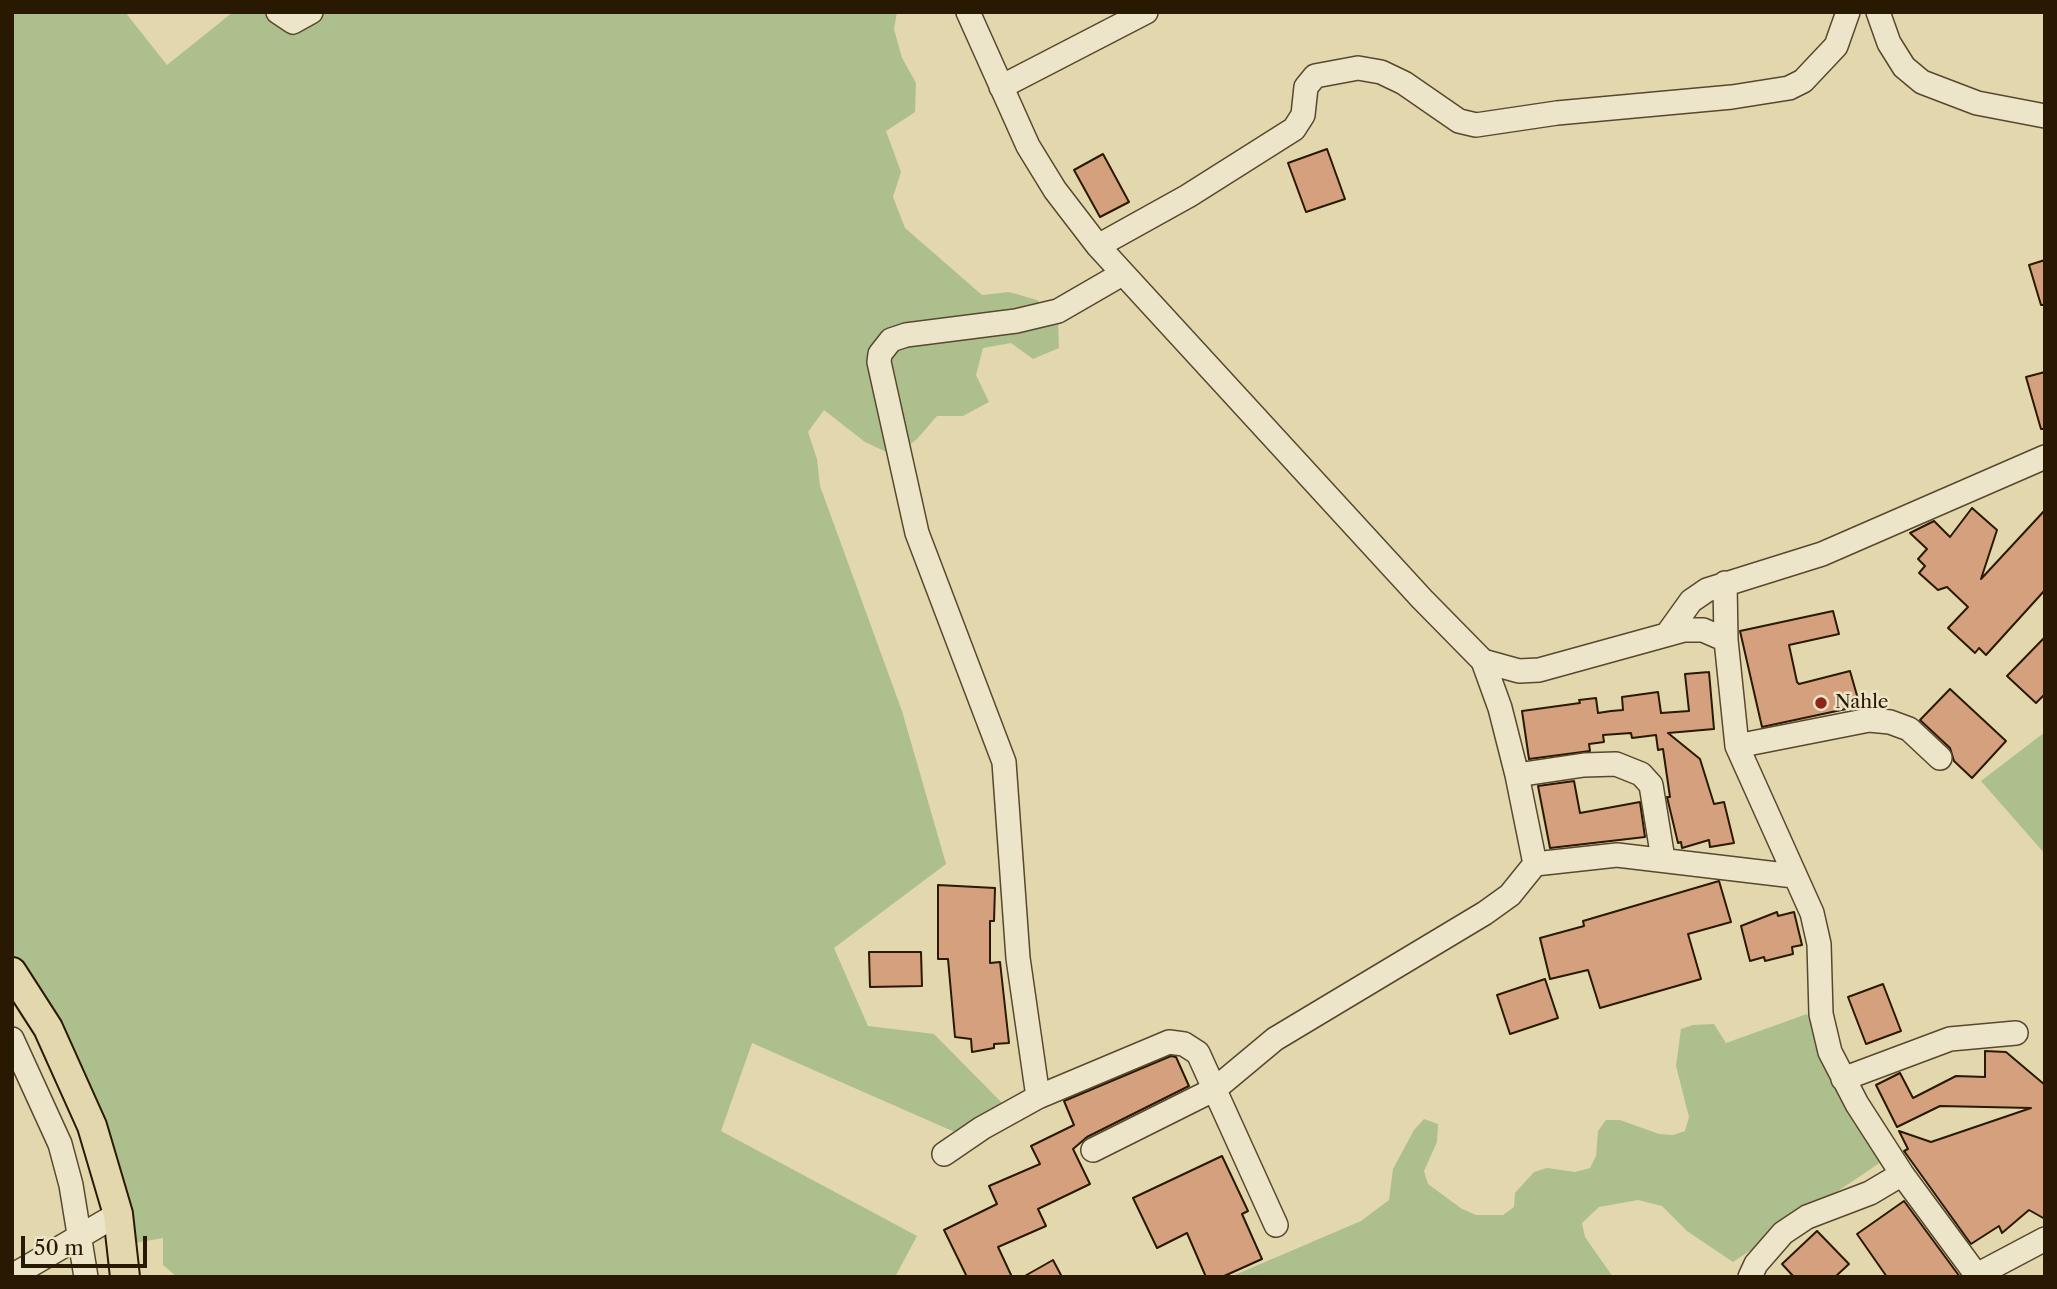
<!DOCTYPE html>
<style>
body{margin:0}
#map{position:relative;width:2057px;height:1289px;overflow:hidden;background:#e2d7ad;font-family:"Libre Caslon Text",serif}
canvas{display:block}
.frame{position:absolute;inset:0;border:14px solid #2a1902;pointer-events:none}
.scale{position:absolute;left:21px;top:1236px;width:126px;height:32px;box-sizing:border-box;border:4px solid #2a1902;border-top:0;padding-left:9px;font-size:21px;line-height:24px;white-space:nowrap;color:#2a1902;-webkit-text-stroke:5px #ece5ca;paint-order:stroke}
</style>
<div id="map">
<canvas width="2057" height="1289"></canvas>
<div class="frame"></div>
<div class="scale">50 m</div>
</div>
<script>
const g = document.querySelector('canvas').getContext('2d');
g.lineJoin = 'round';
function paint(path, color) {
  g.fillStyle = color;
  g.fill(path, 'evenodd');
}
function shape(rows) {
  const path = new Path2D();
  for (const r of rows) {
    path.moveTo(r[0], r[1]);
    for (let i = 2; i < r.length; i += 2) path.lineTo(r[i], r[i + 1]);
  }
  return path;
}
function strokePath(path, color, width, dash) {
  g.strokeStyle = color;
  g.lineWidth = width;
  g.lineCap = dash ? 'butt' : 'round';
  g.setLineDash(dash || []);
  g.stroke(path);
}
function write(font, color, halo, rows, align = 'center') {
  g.font = font + ' "Libre Caslon Text",serif';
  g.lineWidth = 5;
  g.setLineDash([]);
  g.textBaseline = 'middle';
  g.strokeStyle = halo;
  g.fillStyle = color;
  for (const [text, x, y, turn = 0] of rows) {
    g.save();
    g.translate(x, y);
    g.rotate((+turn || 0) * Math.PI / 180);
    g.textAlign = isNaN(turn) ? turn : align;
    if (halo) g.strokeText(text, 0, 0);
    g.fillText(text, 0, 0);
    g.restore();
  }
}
paint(shape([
 [12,12,125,12,167,65,233,12,897,12,894,29,902,58,916,83,915,112,886,131,901,172,893,197,905,228,982,295,1009,292,1037,300,1058,322,1059,348,1033,359,1011,343,983,348,976,375,989,402,963,416,937,416,917,439,895,456,865,442,824,410,808,432,817,459,820,486,902,711,946,864,834,948,868,1026,934,1034,1004,1105,957,1133,752,1043,721,1131,917,1236,895,1277,177,1277,163,1265,163,1238,119,1246,81,1088,12,992],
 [2045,732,2045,854,1981,781],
 [1807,1014,1828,1063,1881,1162,1733,1262,1687,1231,1662,1206,1638,1200,1599,1207,1582,1223,1585,1237,1613,1277,1230,1277,1361,1221,1389,1200,1393,1169,1414,1130,1424,1119,1438,1124,1437,1142,1424,1171,1428,1184,1462,1209,1476,1215,1503,1215,1514,1207,1515,1193,1534,1172,1547,1168,1575,1172,1590,1168,1596,1156,1598,1131,1606,1120,1620,1120,1659,1134,1673,1135,1685,1131,1689,1117,1676,1066,1681,1029,1693,1025,1714,1024,1726,1043]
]), '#aebf8e');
const building = shape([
 [1327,149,1345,199,1306,212,1288,163,1327,149],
 [1103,154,1129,202,1100,217,1074,170,1103,154],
 [2045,260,2045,305,2041,305,2029,265,2045,260],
 [2045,372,2045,429,2041,429,2026,377,2045,372],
 [1972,508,1997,530,1981,579,2045,510,2045,590,1986,655,1979,648,1975,653,1948,628,1968,607,1947,587,1938,590,1919,573,1925,566,1918,559,1927,549,1910,533,1934,521,1950,537,1972,508],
 [1833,611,1839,634,1789,645,1797,682,1799,684,1850,671,1860,706,1762,727,1740,631,1833,611],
 [2045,637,2045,694,2036,703,2007,676,2045,637],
 [1709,672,1714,729,1668,733,1700,759,1714,804,1724,802,1734,843,1710,847,1709,840,1682,848,1681,842,1678,843,1667,797,1670,797,1663,749,1658,750,1656,735,1632,738,1631,733,1603,735,1604,742,1589,744,1590,751,1529,759,1522,711,1580,703,1579,700,1596,698,1598,713,1611,711,1623,710,1622,697,1658,692,1661,713,1689,711,1685,674,1709,672],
 [1950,689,2006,741,1972,778,1954,761,1950,748,1920,720,1950,689],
 [1574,781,1580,813,1640,802,1645,837,1550,848,1538,786,1574,781],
 [1719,881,1731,922,1688,934,1701,979,1600,1008,1588,970,1550,979,1540,938,1584,926,1583,921,1719,881],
 [938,885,995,888,994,921,990,921,990,963,1000,962,1009,1043,994,1044,994,1048,972,1052,971,1039,955,1037,948,959,938,959,938,885],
 [1777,912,1778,916,1794,912,1802,945,1792,947,1793,954,1765,961,1764,957,1750,961,1741,926,1777,912],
 [869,952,921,952,922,986,870,987,869,952],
 [1545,979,1558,1018,1510,1034,1497,995,1545,979],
 [1883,984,1901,1031,1866,1044,1848,997,1883,984],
 [1985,1051,2006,1052,2045,1085,2045,1219,2029,1210,2002,1233,1999,1226,1971,1244,1904,1151,1908,1149,1899,1131,1931,1142,2031,1108,1940,1106,1897,1127,1876,1085,1900,1073,1913,1098,1956,1076,1985,1077,1985,1051],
 [1171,1056,1176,1057,1189,1086,1087,1137,1073,1149,1090,1184,1038,1209,1046,1226,998,1247,1012,1277,967,1277,944,1230,997,1204,989,1186,1040,1164,1031,1146,1074,1125,1064,1101,1171,1056],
 [1222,1156,1248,1211,1242,1214,1262,1259,1222,1277,1206,1277,1187,1233,1157,1248,1133,1198,1222,1156],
 [1904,1201,1960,1277,1887,1277,1857,1234,1904,1201],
 [1817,1231,1849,1264,1835,1277,1794,1277,1782,1264,1817,1231],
 [1053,1260,1062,1277,1023,1277,1053,1260]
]);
paint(building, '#d5a07e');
strokePath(building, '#2a1902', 2);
const minor = shape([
 [278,12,293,22,311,12],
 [968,12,1028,146,1055,190,1098,246,1422,599,1483,661,1519,671,1539,670,1684,630,1703,630,1726,640],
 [1878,12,1889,43,1904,67,1922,82,1977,103,2045,116],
 [1001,87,1146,12],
 [1098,246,1188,196,1294,129,1303,115,1306,87,1315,76,1358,68,1381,72,1404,83,1459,121,1476,125,1557,113,1732,97,1789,88,1803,81,1836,46,1848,12],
 [1725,583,1726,640,1737,746,1812,913,1819,944,1821,1014,1830,1052,1857,1104,1902,1174,1978,1277],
 [1668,633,1691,601,1707,590,1822,554,2045,457],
 [1483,661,1500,708,1517,775,1535,864],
 [1737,746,1869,720,1890,722,1909,729,1940,758],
 [1517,775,1584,765,1616,764,1641,774,1651,785,1663,859],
 [12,1039,60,1144,71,1185,86,1277],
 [1843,1079,1950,1039,2016,1033],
 [1038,1097,1018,958,1004,762,917,533,879,362,880,354,891,340,906,335,1016,321,1058,311,1122,274],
 [1093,1150,1215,1089,1275,1039,1485,913,1510,895,1535,864,1617,855,1794,876],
 [944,1154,982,1128,1038,1097,1169,1042,1184,1044,1198,1053,1276,1225],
 [1977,1275,2045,1239],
 [12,1276,118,1214],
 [1750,1277,1756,1264,1783,1233,1807,1217,1870,1193,1902,1174]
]);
const major = shape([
 [12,972,48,1028,92,1126,118,1214,125,1277]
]);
strokePath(minor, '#58482d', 26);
strokePath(major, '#2a1902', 32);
strokePath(minor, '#ece5ca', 23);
strokePath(major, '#e2d7ad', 28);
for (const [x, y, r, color] of [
 [1821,703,7,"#8f2418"]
]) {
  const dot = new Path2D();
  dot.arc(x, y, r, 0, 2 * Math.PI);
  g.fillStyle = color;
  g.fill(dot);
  strokePath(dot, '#ece5ca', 2.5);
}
write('19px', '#2a1902', '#ece5ca', [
 ["Nahle",1835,703]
], 'left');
</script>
